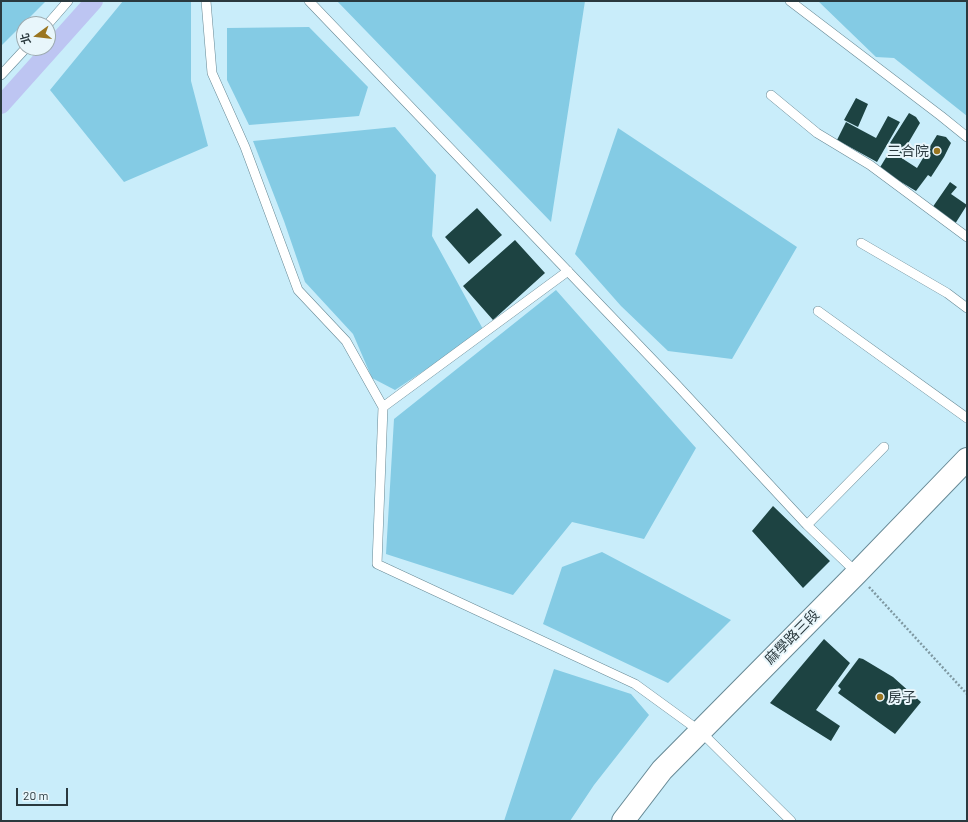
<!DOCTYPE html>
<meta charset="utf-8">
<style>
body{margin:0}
#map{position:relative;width:968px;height:822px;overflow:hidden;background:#c9edfa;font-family:Barlow,"Noto Sans TC",sans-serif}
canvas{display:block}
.frame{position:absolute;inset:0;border:2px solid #2a393e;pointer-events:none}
.north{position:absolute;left:16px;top:16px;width:40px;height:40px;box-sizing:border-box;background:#e8f6fb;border:1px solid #9caaaf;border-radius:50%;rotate:255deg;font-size:11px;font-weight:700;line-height:16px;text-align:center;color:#2a393e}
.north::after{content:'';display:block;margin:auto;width:14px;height:18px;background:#9a7621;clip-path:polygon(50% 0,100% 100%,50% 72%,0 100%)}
.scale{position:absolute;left:16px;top:788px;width:52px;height:18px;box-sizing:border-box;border:2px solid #2a393e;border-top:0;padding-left:5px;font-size:12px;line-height:14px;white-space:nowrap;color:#2a393e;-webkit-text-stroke:3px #e8f6fb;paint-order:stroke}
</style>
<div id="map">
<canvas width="968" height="822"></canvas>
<div class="frame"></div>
<div class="north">北</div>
<div class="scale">20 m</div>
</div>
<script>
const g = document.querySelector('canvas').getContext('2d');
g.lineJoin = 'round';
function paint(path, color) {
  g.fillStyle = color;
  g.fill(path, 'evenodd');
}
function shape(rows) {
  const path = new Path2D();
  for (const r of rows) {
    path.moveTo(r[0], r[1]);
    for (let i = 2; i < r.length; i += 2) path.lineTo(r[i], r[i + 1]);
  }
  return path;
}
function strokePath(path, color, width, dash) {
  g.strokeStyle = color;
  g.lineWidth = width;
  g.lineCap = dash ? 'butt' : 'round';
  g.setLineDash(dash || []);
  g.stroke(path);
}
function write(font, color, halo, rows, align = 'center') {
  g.font = font + ' Barlow,"Noto Sans TC",sans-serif';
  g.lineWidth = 4;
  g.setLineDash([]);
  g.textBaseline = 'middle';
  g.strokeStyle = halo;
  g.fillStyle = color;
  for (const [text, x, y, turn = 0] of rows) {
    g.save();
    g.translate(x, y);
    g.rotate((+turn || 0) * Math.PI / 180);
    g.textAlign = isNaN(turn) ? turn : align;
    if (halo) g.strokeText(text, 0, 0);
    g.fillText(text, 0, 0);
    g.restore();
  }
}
paint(shape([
 [1,1,46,1,1,46],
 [123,1,191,1,191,81,208,146,124,182,50,90],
 [337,1,585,1,551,222],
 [818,1,967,1,967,116,894,58,876,57],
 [309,27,368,87,359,116,249,125,227,80,227,28],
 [395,127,436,175,432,236,484,331,395,390,372,378,353,334,305,282,284,221,253,141],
 [618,128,797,247,732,359,668,351,621,306,575,254],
 [556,290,696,448,644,539,572,522,513,595,386,554,394,419],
 [602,552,731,620,668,683,543,624,562,567],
 [554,669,631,694,649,715,594,785,570,821,504,821]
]), '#84cbe4');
strokePath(shape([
 [1,105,94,1]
]), '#bdc5f2', 18);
paint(shape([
 [856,98,868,104,858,127,844,120],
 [909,113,916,117,920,123,900,157,917,168,937,135,946,137,951,143,944,157,931,177,928,175,916,191,879,169,893,146,890,143],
 [888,116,900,122,877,162,837,140,846,122,876,138],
 [950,182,957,187,951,194,967,205,955,224,932,208],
 [477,208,502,235,469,264,445,237],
 [515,240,545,273,493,320,463,286],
 [773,506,830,561,803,588,752,531],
 [824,639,850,663,816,710,840,726,831,741,770,703],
 [859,658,863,659,893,677,921,702,895,734,838,693,841,689,838,686]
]), '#1d4342');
const service = shape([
 [206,1,212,73,245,147,298,290,346,341,383,407],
 [309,1,675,383,807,525,857,573],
 [790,1,941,116,967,137],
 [48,24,68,1],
 [1,75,26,48],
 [771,95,817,133,870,165,967,237],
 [861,243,947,293,967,308],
 [568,271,383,407,377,564,635,684,701,732,791,821],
 [818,311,967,418],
 [807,525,884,447]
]);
const secondary = shape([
 [623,821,662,770,857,573,967,459]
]);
strokePath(service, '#678995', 10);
strokePath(secondary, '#678995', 24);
strokePath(shape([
 [869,587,967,694]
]), '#7e98a1', 2.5, [2, 2]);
strokePath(service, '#fff', 9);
strokePath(secondary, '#fff', 22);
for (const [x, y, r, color] of [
 [937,151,4,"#9a7621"],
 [880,697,4,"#9a7621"]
]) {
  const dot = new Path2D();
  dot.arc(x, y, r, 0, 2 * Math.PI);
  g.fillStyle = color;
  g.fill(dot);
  strokePath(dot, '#e8f6fb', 1.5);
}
write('14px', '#2a393e', '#e8f6fb', [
 ["三合院",929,151],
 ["房子",888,697,"left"]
], 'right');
write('14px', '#2a393e', '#e8f6fb', [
 ["麻學路三段",792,637,-45]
]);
</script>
